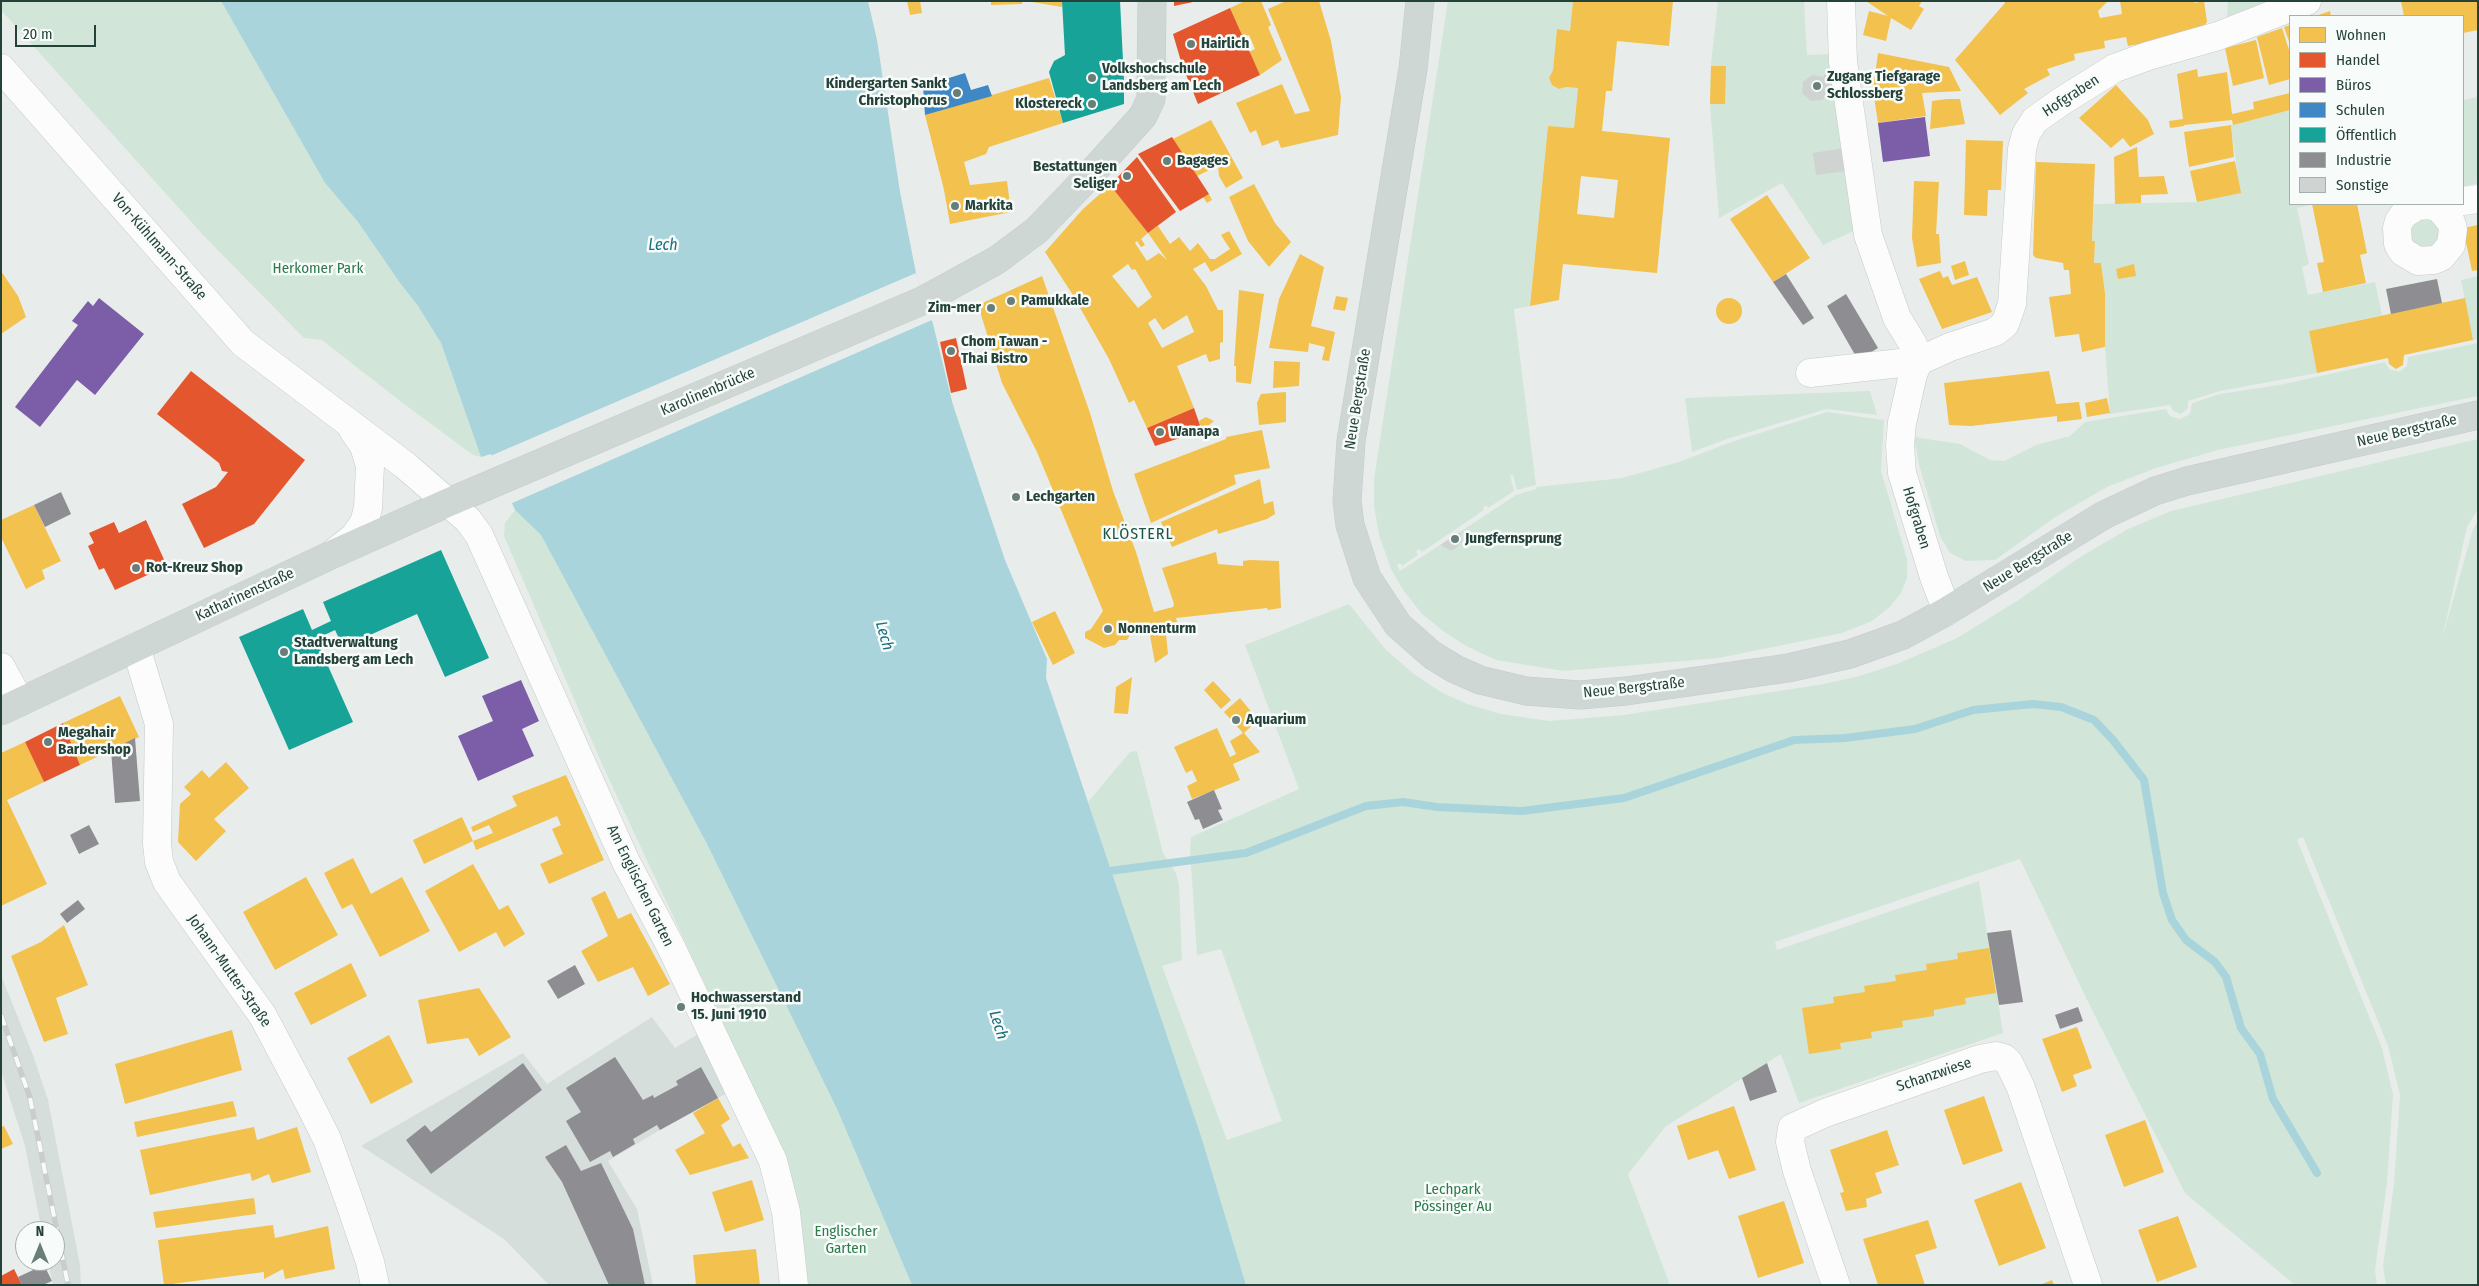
<!DOCTYPE html>
<meta charset="utf-8">
<style>
body{margin:0}
#map{position:relative;width:2479px;height:1286px;overflow:hidden;background:#e8edeb;font-family:"Fira Sans Condensed",sans-serif}
canvas{display:block}
.frame{position:absolute;inset:0;border:2px solid #24423a;pointer-events:none}
.legend{position:absolute;left:2289px;top:15px;width:175px;height:190px;box-sizing:border-box;background:#f7fbf9;border:1px solid #a3b1ad;margin:0;padding:6px 9px;list-style:none;font-size:15px;color:#24423a}
.legend li{display:flex;align-items:center;gap:10px;height:25px}
.legend b{width:25px;border:1px solid #a3b1ad}
.north{position:absolute;left:15px;top:1221px;width:50px;height:50px;box-sizing:border-box;background:#f7fbf9;border:1px solid #a3b1ad;border-radius:50%;rotate:0deg;font-size:14px;font-weight:700;line-height:20px;text-align:center;color:#24423a}
.north::after{content:'';display:block;margin:auto;width:18px;height:22px;background:#697e78;clip-path:polygon(50% 0,100% 100%,50% 72%,0 100%)}
.scale{position:absolute;left:15px;top:25px;width:81px;height:22px;box-sizing:border-box;border:2px solid #24423a;border-top:0;padding-left:6px;font-size:15px;line-height:18px;white-space:nowrap;color:#24423a;-webkit-text-stroke:4px #f7fbf9;paint-order:stroke}
</style>
<div id="map">
<canvas width="2479" height="1286"></canvas>
<div class="frame"></div>
<ul class="legend">
<li><b style="height:14px;background:#f2c14e"></b>Wohnen</li>
<li><b style="height:14px;background:#e4572e"></b>Handel</li>
<li><b style="height:14px;background:#7b5ea7"></b>Büros</li>
<li><b style="height:14px;background:#3f88c5"></b>Schulen</li>
<li><b style="height:14px;background:#17a398"></b>Öffentlich</li>
<li><b style="height:14px;background:#8d8d92"></b>Industrie</li>
<li><b style="height:14px;background:#cfd4d2"></b>Sonstige</li>
</ul>
<div class="north">N</div>
<div class="scale">20 m</div>
</div>
<script>
const g = document.querySelector('canvas').getContext('2d');
g.lineJoin = 'round';
function paint(path, color) {
  g.fillStyle = color;
  g.fill(path, 'evenodd');
}
function shape(rows) {
  const path = new Path2D();
  for (const r of rows) {
    if (r.length === 3) {
      path.moveTo(r[0] + r[2], r[1]);
      path.arc(r[0], r[1], r[2], 0, 2 * Math.PI);
      continue;
    }
    path.moveTo(r[0], r[1]);
    for (let i = 2; i < r.length; i += 2) path.lineTo(r[i], r[i + 1]);
  }
  return path;
}
function strokePath(path, color, width, dash) {
  g.strokeStyle = color;
  g.lineWidth = width;
  g.lineCap = dash ? 'butt' : 'round';
  g.setLineDash(dash || []);
  g.stroke(path);
}
function write(font, color, halo, rows, align = 'center') {
  g.font = font + ' "Fira Sans Condensed",sans-serif';
  g.lineWidth = 5;
  g.setLineDash([]);
  g.textBaseline = 'middle';
  g.strokeStyle = halo;
  g.fillStyle = color;
  for (const [text, x, y, turn = 0] of rows) {
    g.save();
    g.translate(x, y);
    g.rotate((+turn || 0) * Math.PI / 180);
    g.textAlign = isNaN(turn) ? turn : align;
    if (halo) g.strokeText(text, 0, 0);
    g.fillText(text, 0, 0);
    g.restore();
  }
}
paint(shape([
 [1,975,33,1055,48,1100,80,1265,81,1285,53,1285,48,1261,55,1261,55,1231,42,1231,25,1146,1,1071],
 [652,1017,675,1048,698,1034,729,1092,660,1130,608,1161,637,1209,653,1285,549,1285,504,1239,361,1146,523,1053,547,1084]
]), '#d6dedb');
paint(shape([
 [1,1,221,1,325,183,358,222,400,283,418,306,441,343,481,457,473,455,400,401,322,340,304,338,203,235,1,10],
 [1448,1,1573,1,1570,31,1557,29,1553,70,1549,78,1552,85,1559,89,1566,87,1578,88,1574,128,1548,126,1530,306,1514,309,1536,485,1517,490,1513,475,1510,475,1514,491,1488,508,1486,505,1483,508,1484,510,1422,552,1420,549,1416,551,1418,555,1402,566,1400,563,1397,565,1400,571,1440,545,1449,550,1454,550,1462,542,1460,532,1516,495,1536,489,1536,487,1622,478,1679,462,1731,442,1827,412,1884,420,1881,471,1907,559,1907,578,1901,593,1890,607,1872,621,1842,633,1719,658,1564,671,1496,660,1466,646,1443,631,1422,614,1403,590,1391,569,1379,535,1374,506,1374,479],
 [1718,1,1804,1,1807,55,1830,54,1854,231,1823,245,1782,183,1719,218,1710,105,1711,64],
 [2228,1,2276,1,2227,19],
 [2478,97,2478,183,2463,187,2463,100],
 [2290,110,2290,204,2316,204,2297,208,2309,264,2302,267,2308,295,2375,282,2382,315,2309,331,2317,373,2220,391,2188,401,2188,408,2181,414,2173,411,2170,405,2110,414,2105,347,2105,293,2101,263,2094,263,2095,241,2092,241,2094,204,2197,202,2240,193,2231,125],
 [2432,218,2441,232,2437,244,2426,250,2411,242,2408,230,2415,219],
 [2478,276,2478,339,2473,340,2461,280],
 [2478,343,2478,396,2218,450,2156,468,2107,487,2057,516,1995,560,1966,561,1950,553,1940,536,1919,465,1914,437,1960,444,1990,460,2004,461,2036,445,2070,436,2085,422,2166,409,2170,416,2180,419,2190,414,2192,403,2220,394,2279,385,2385,362,2389,369,2399,372,2407,366,2408,357],
 [1870,391,1877,415,1826,409,1730,438,1692,452,1685,398],
 [2478,439,2478,509,2467,527,2442,639,2473,529,2478,521,2478,1285,2386,1285,2383,1267,2394,1184,2400,1095,2388,1046,2303,837,2297,840,2382,1048,2393,1095,2387,1183,2375,1270,2377,1285,2295,1285,2185,1193,2089,1004,2020,859,1775,942,1777,950,1979,881,2003,1033,1799,1103,1781,1054,1666,1126,1628,1174,1670,1285,1246,1285,1202,1139,1088,802,1130,752,1137,751,1163,853,1176,873,1179,884,1182,960,1162,966,1227,1140,1282,1121,1221,949,1197,955,1190,850,1191,837,1299,789,1245,645,1349,604,1386,650,1414,674,1441,692,1467,704,1501,714,1549,721,1624,715,1818,685,1856,677,1897,664,1957,638,2017,601,2077,559,2128,529,2171,511],
 [515,510,541,535,707,844,837,1109,912,1285,808,1285,798,1208,780,1145,601,762,504,536,505,523]
]), '#d1e6d8');
paint(shape([
 [221,1,868,1,877,40,900,192,916,273,933,324,953,405,1005,560,1047,659,1046,678,1202,1139,1246,1285,912,1285,837,1109,707,844,541,535,515,510,491,454,481,457,441,343,418,306,400,283,358,222,325,183]
]), '#a9d4db');
paint(shape([
 [916,273,932,320,510,504,489,457,481,460]
]), '#e8edeb');
paint(shape([
 [907,1,920,1,922,13,910,15],
 [991,1,1022,1,1022,4,991,5],
 [1032,1,1062,1,1062,7,1032,2],
 [1245,1,1261,1,1271,25,1268,27,1282,60,1260,75,1249,52,1255,49,1249,35,1243,37,1230,8],
 [1286,1,1319,1,1331,41,1341,97,1338,135,1281,148,1278,140,1262,146,1256,130,1250,133,1236,103,1282,84,1295,114,1310,111,1268,9],
 [1573,1,1673,1,1669,46,1617,41,1612,91,1606,91,1602,131,1670,138,1657,273,1563,264,1559,300,1530,306,1548,126,1574,128,1578,88,1566,87,1559,89,1552,85,1549,78,1553,70,1557,29,1570,31],
 [1581,176,1618,180,1614,218,1577,214],
 [1866,1,1922,1,1919,6,1924,9,1911,30,1891,18,1886,41,1863,35,1869,11,1888,16],
 [2004,1,2108,1,2098,11,2100,18,2122,14,2120,1,2194,1,2195,3,2204,1,2207,22,2204,26,2185,36,2128,46,2126,37,2104,41,2105,48,2074,54,2075,60,2047,69,2050,75,2024,89,2028,93,2000,115,1955,60,2005,3],
 [2401,1,2478,1,2478,30,2463,33,2463,16,2404,16],
 [2330,11,2331,16,2316,16],
 [2290,25,2290,44,2284,27],
 [2282,28,2290,53,2290,79,2269,85,2257,37],
 [2256,40,2264,78,2233,86,2225,48],
 [1878,53,1949,67,1961,91,1922,93,1926,116,1878,123,1873,90],
 [1711,66,1726,66,1725,104,1710,104],
 [2197,69,2198,77,2227,72,2232,114,2254,109,2253,102,2290,93,2290,110,2233,125,2232,120,2184,125,2184,126,2170,128,2169,121,2183,119,2177,74],
 [1049,78,1063,123,989,147,986,154,964,162,970,185,1007,181,1011,212,950,224,944,190,925,115],
 [2116,85,2148,120,2154,134,2130,147,2123,138,2111,148,2079,118],
 [1947,99,1960,99,1965,124,1930,129,1932,101],
 [1211,120,1243,178,1226,188,1219,176,1218,166,1197,176,1173,139],
 [2231,125,2234,157,2189,167,2184,132],
 [1966,140,2003,141,2001,190,1988,190,1987,216,1964,215],
 [2137,147,2139,177,2164,176,2168,194,2141,195,2141,203,2115,204,2114,157],
 [2235,161,2241,193,2197,202,2190,171],
 [2036,162,2095,164,2092,241,2095,241,2094,263,2101,263,2105,293,2105,347,2082,352,2079,334,2055,337,2049,297,2071,294,2069,270,2064,270,2063,263,2036,258,2033,255],
 [1914,181,1939,182,1936,234,1939,234,1941,263,1917,267,1912,238],
 [1254,184,1275,223,1291,242,1269,267,1248,241,1229,197],
 [1110,185,1148,233,1141,239,1145,245,1141,247,1137,241,1135,243,1147,261,1159,253,1167,260,1148,233,1158,226,1170,244,1179,237,1190,251,1198,243,1210,259,1215,259,1230,249,1221,235,1229,231,1242,254,1211,272,1205,262,1193,269,1206,286,1218,310,1223,310,1223,342,1220,343,1220,359,1209,362,1206,354,1177,366,1194,408,1147,428,1134,400,1129,403,1109,359,1071,292,1045,252,1083,209],
 [1128,264,1132,270,1135,269,1152,297,1138,308,1112,276],
 [1187,315,1194,332,1162,348,1148,323,1155,318,1163,330],
 [1209,194,1212,200,1207,203,1203,197],
 [1767,195,1810,258,1773,282,1730,219],
 [2312,204,2357,204,2367,253,2360,255,2366,283,2323,292,2317,263,2324,262],
 [2478,225,2478,270,2472,271,2463,228],
 [1300,254,1324,267,1311,326,1335,332,1329,361,1322,360,1325,347,1309,343,1308,352,1269,348,1279,299],
 [1965,261,1969,275,1955,280,1951,266],
 [2134,264,2136,276,2118,279,2116,269],
 [1,271,18,296,26,317,1,334],
 [1940,271,1943,278,1948,276,1952,285,1977,277,1992,312,1942,329,1919,279],
 [1042,276,1090,413,1113,491,1136,552,1154,612,1173,607,1174,604,1162,568,1216,552,1218,564,1243,566,1243,561,1250,560,1279,561,1281,608,1268,610,1267,608,1176,618,1177,622,1165,625,1168,654,1155,663,1149,630,1130,635,1127,640,1119,640,1115,645,1104,648,1085,638,1085,632,1091,629,1103,611,1037,452,1002,383,978,305],
 [1239,290,1264,294,1251,384,1236,382,1236,366,1234,366],
 [1336,296,1348,298,1345,311,1333,309],
 [1729,311,13],
 [2465,298,2473,340,2404,355,2403,365,2396,369,2389,364,2388,358,2317,373,2309,331],
 [1274,361,1300,362,1299,386,1273,388],
 [2049,371,2056,404,2079,402,2082,419,2057,422,2057,416,1971,426,1949,425,1944,383],
 [1286,392,1286,422,1259,425,1257,403,1261,394],
 [2107,398,2110,413,2087,417,2085,403],
 [1206,417,1214,421,1202,431,1199,421],
 [1262,430,1270,468,1234,475,1236,484,1151,523,1134,474,1226,439,1226,437],
 [1260,479,1264,504,1273,501,1275,514,1267,519,1218,534,1217,529,1172,547,1161,522],
 [34,505,61,561,42,570,45,579,26,589,1,537,1,520],
 [1055,611,1075,653,1053,665,1032,622],
 [1132,677,1128,714,1114,713,1116,687],
 [1213,681,1231,700,1221,709,1204,690],
 [120,696,139,737,80,765,63,723],
 [1240,698,1258,720,1244,733,1260,752,1233,764,1240,780,1192,799,1187,786,1197,781,1192,770,1186,773,1174,747,1217,728,1230,757,1236,754,1230,741,1243,733,1224,712],
 [25,742,44,782,7,800,47,884,1,906,1,753],
 [226,762,249,788,214,819,226,831,196,861,178,842,180,804,191,794,184,787,202,770,209,778],
 [566,775,604,860,549,884,540,864,563,854,552,829,561,825,557,816,476,850,473,841,493,833,489,825,473,832,471,827,517,806,512,796],
 [462,817,473,841,424,864,413,840],
 [353,858,371,894,402,877,430,931,380,957,352,904,342,909,324,873],
 [473,864,499,910,508,905,525,934,504,947,496,932,459,952,425,891],
 [306,877,338,935,275,970,243,912],
 [605,891,618,919,631,913,670,984,648,996,633,967,598,982,581,951,608,936,591,898],
 [64,925,88,985,56,998,68,1034,44,1042,11,956,41,942],
 [1989,948,1996,993,1965,998,1966,1004,1934,1010,1934,1016,1902,1021,1903,1027,1871,1032,1872,1038,1840,1043,1841,1049,1809,1054,1802,1008,1834,1003,1833,997,1865,992,1864,986,1896,981,1895,975,1927,970,1926,964,1958,959,1957,953],
 [351,963,367,996,311,1025,294,993],
 [479,988,511,1037,479,1056,468,1038,427,1044,418,1000],
 [2077,1027,2092,1068,2073,1075,2077,1086,2062,1092,2042,1039],
 [232,1030,242,1070,125,1104,115,1064],
 [389,1035,413,1082,371,1104,347,1058],
 [1984,1096,2003,1151,1963,1165,1944,1110],
 [718,1098,730,1119,721,1125,733,1147,740,1143,749,1158,690,1175,675,1150,705,1133,693,1113],
 [233,1101,237,1116,137,1137,134,1122],
 [1734,1106,1756,1170,1729,1179,1718,1150,1688,1160,1677,1126],
 [2145,1120,2164,1172,2124,1187,2105,1135],
 [4,1126,13,1144,1,1149,1,1127],
 [254,1127,257,1140,297,1127,311,1172,272,1183,269,1174,252,1181,250,1173,150,1195,140,1150],
 [1887,1130,1899,1165,1875,1173,1882,1193,1866,1199,1867,1207,1846,1211,1840,1193,1844,1192,1830,1150],
 [752,1180,764,1220,725,1232,712,1192],
 [2021,1182,2046,1248,1999,1266,1974,1200],
 [254,1198,256,1214,156,1228,153,1212],
 [1784,1201,1804,1263,1758,1278,1738,1216],
 [2178,1216,2197,1267,2157,1282,2138,1230],
 [1928,1220,1937,1248,1915,1255,1925,1285,1878,1285,1863,1239],
 [273,1225,275,1238,328,1226,335,1269,285,1279,283,1269,264,1279,264,1272,164,1285,158,1240],
 [756,1249,760,1285,696,1285,693,1255],
 [2052,1280,2054,1285,2040,1285]
]), '#f2c14e');
paint(shape([
 [1174,1,1193,1,1193,2,1174,6],
 [1230,8,1260,75,1198,104,1182,65,1173,34],
 [1172,137,1209,194,1180,211,1138,154],
 [1137,157,1176,212,1148,233,1110,185],
 [956,338,967,389,951,393,940,342],
 [191,371,305,460,254,524,204,548,182,504,216,487,228,472,222,471,219,463,157,414],
 [1194,408,1202,431,1155,446,1147,428],
 [146,520,167,566,115,590,104,568,99,570,88,546,94,543,89,533,114,522,119,533],
 [63,723,80,765,44,782,25,742],
 [14,1269,22,1285,1,1285,1,1276]
]), '#e4572e');
paint(shape([
 [1925,117,1930,156,1883,162,1878,123],
 [99,298,144,334,95,395,77,380,40,427,15,407,78,325,72,321,88,301,93,306],
 [521,680,539,721,522,729,534,756,478,781,458,736,493,721,482,696]
]), '#7b5ea7');
paint(shape([
 [965,73,971,90,988,85,992,96,925,115,923,86]
]), '#3f88c5');
paint(shape([
 [1062,1,1120,1,1124,81,1124,104,1063,123,1049,72,1054,61,1065,55],
 [441,550,489,658,445,677,417,614,343,647,335,630,316,639,353,722,289,750,239,637,303,609,312,630,331,621,323,602]
]), '#17a398');
paint(shape([
 [1786,274,1814,318,1803,325,1773,282],
 [2437,279,2442,303,2391,314,2386,289],
 [1846,294,1878,348,1858,360,1827,306],
 [61,492,71,514,45,527,34,505],
 [135,738,140,801,115,803,111,750],
 [1214,790,1222,809,1218,810,1223,820,1203,829,1199,819,1195,820,1187,802],
 [89,825,99,844,79,854,70,835],
 [78,900,85,909,67,923,60,914],
 [2011,930,2023,1002,1999,1005,1987,933],
 [575,965,585,984,558,999,547,981],
 [2078,1007,2083,1021,2060,1029,2055,1015],
 [615,1057,643,1100,653,1095,654,1098,678,1085,676,1081,701,1067,718,1098,660,1130,657,1125,633,1139,635,1144,613,1157,610,1151,590,1162,566,1121,581,1112,566,1088],
 [523,1063,542,1090,431,1174,406,1140,425,1125,431,1132],
 [1767,1063,1777,1092,1750,1101,1742,1078],
 [566,1145,581,1171,601,1163,633,1229,645,1285,609,1285,562,1182,545,1157],
 [44,1265,52,1281,43,1285,22,1285,18,1277]
]), '#8d8d92');
strokePath(shape([
 [1102,872,1246,853,1366,806,1403,802,1437,807,1522,811,1624,798,1794,740,1845,738,1915,729,1973,710,2033,704,2061,707,2094,720,2113,740,2144,780,2163,893,2172,920,2186,940,2215,962,2226,977,2241,1028,2260,1054,2273,1099,2317,1173]
]), '#a9d4db', 8);
paint(shape([
 [1826,72,1830,76,1832,85,1834,95,1831,100,1826,96,1822,100,1811,101,1802,93,1803,82,1812,75,1823,77],
 [1843,148,1846,171,1816,175,1813,153],
 [1460,532,1462,542,1454,550,1449,550,1440,545]
]), '#cfd4d2');
const minor = shape([
 [1841,1,1843,62,1868,235,1897,318,1913,344,1919,361,1913,374,1903,419],
 [1,68,243,343,406,466,468,520,479,535,626,862,670,945,773,1161,786,1212,794,1285],
 [2463,201,2478,199],
 [2433,206,2440,209,2451,222,2453,229,2451,245,2441,257,2434,260,2418,261,2403,252,2398,244,2397,228,2399,221,2404,214,2417,206,2448,204],
 [1810,373,1919,361,1950,347,1995,332,2005,324,2012,304,2022,149,2026,134,2035,120,2062,101,2115,68,2148,56,2218,36,2307,1],
 [1902,422,1900,446,1902,473,1934,577,1947,611],
 [335,552,354,537,364,523,368,508,370,466,364,446,353,430],
 [136,647,159,724,157,844,159,862,167,882,263,1016,310,1105,327,1139,351,1206,370,1262,375,1285],
 [1,667,20,702],
 [1836,1285,1797,1171,1790,1142,1792,1128,1825,1113,1980,1059,1996,1056,2004,1058,2009,1063,2021,1088,2088,1285]
]);
const major = shape([
 [1420,1,1413,69,1351,441,1347,501,1350,525,1367,578,1398,625,1432,655,1455,669,1480,680,1526,691,1580,695,1626,691,1788,668,1850,654,1903,635,1947,611,2104,515,2155,491,2187,481,2478,415],
 [1,711,331,555,447,503,924,300,997,260,1037,230,1088,177,1143,116,1151,99,1151,88,1152,1]
]);
strokePath(minor, '#c5cac8', 29);
strokePath(major, '#c3ccc9', 29);
strokePath(minor, '#fcfcfc', 28);
strokePath(major, '#cfd7d5', 28);
const rail = shape([
 [1,1015,30,1098,68,1285]
]);
strokePath(rail, '#c9cdcc', 5.5);
strokePath(rail, '#f7fbf9', 4, [11]);
for (const [x, y, r, color] of [
 [1191,44,5,"#697e78"],
 [1092,78,5,"#697e78"],
 [1817,86,5,"#697e78"],
 [957,93,5,"#697e78"],
 [1092,104,5,"#697e78"],
 [1167,161,5,"#697e78"],
 [1127,176,5,"#697e78"],
 [955,206,5,"#697e78"],
 [1011,301,5,"#697e78"],
 [991,308,5,"#697e78"],
 [951,351,5,"#697e78"],
 [1160,432,5,"#697e78"],
 [1016,497,5,"#697e78"],
 [1455,539,5,"#697e78"],
 [136,568,5,"#697e78"],
 [1108,629,5,"#697e78"],
 [284,652,5,"#697e78"],
 [1236,720,5,"#697e78"],
 [48,742,5,"#697e78"],
 [681,1007,5,"#697e78"]
]) {
  const dot = new Path2D();
  dot.arc(x, y, r, 0, 2 * Math.PI);
  g.fillStyle = color;
  g.fill(dot);
  strokePath(dot, '#f7fbf9', 2);
}
write('bold 15px', '#24423a', '#f7fbf9', [
 ["Hairlich",1201,44],
 ["Volkshochschule",1102,69],
 ["Landsberg am Lech",1102,86],
 ["Zugang Tiefgarage",1827,77],
 ["Schlossberg",1827,94],
 ["Kindergarten Sankt",947,84,"right"],
 ["Christophorus",947,101,"right"],
 ["Klostereck",1082,104,"right"],
 ["Bagages",1177,161],
 ["Bestattungen",1117,167,"right"],
 ["Seliger",1117,184,"right"],
 ["Markita",965,206],
 ["Pamukkale",1021,301],
 ["Zim-mer",981,308,"right"],
 ["Chom Tawan -",961,342],
 ["Thai Bistro",961,359],
 ["Wanapa",1170,432],
 ["Lechgarten",1026,497],
 ["Jungfernsprung",1465,539],
 ["Rot-Kreuz Shop",146,568],
 ["Nonnenturm",1118,629],
 ["Stadtverwaltung",294,643],
 ["Landsberg am Lech",294,660],
 ["Aquarium",1246,720],
 ["Megahair",58,733],
 ["Barbershop",58,750],
 ["Hochwasserstand",691,998],
 ["15. Juni 1910",691,1015]
], 'left');
write('15px', '#24423a', '#f7fbf9', [
 ["Hofgraben",2071,96,-33],
 ["Von-Kühlmann-Straße",159,247,49],
 ["Karolinenbrücke",708,392,-23],
 ["Neue Bergstraße",1358,399,-81],
 ["Neue Bergstraße",2407,431,-13],
 ["Hofgraben",1916,518,73],
 ["Neue Bergstraße",2028,562,-32],
 ["Katharinenstraße",245,595,-25],
 ["Neue Bergstraße",1634,688,-6],
 ["Am Englischen Garten",640,886,64],
 ["Johann-Mutter-Straße",229,971,55],
 ["Schanzwiese",1934,1075,-19]
]);
write('15px', '#2d7a4b', '#f7fbf9', [
 ["Herkomer Park",318,269],
 ["Lechpark",1453,1190],
 ["Pössinger Au",1453,1207],
 ["Englischer",846,1232],
 ["Garten",846,1249]
]);
write('italic 16px', '#1c6f80', '#f7fbf9', [
 ["Lech",663,246],
 ["Lech",884,636,74],
 ["Lech",998,1025,72]
]);
g.letterSpacing = '1px';
write('16px', '#1f5548', '#f7fbf9', [
 ["KLÖSTERL",1138,535]
]);
g.letterSpacing = '0px';
</script>
